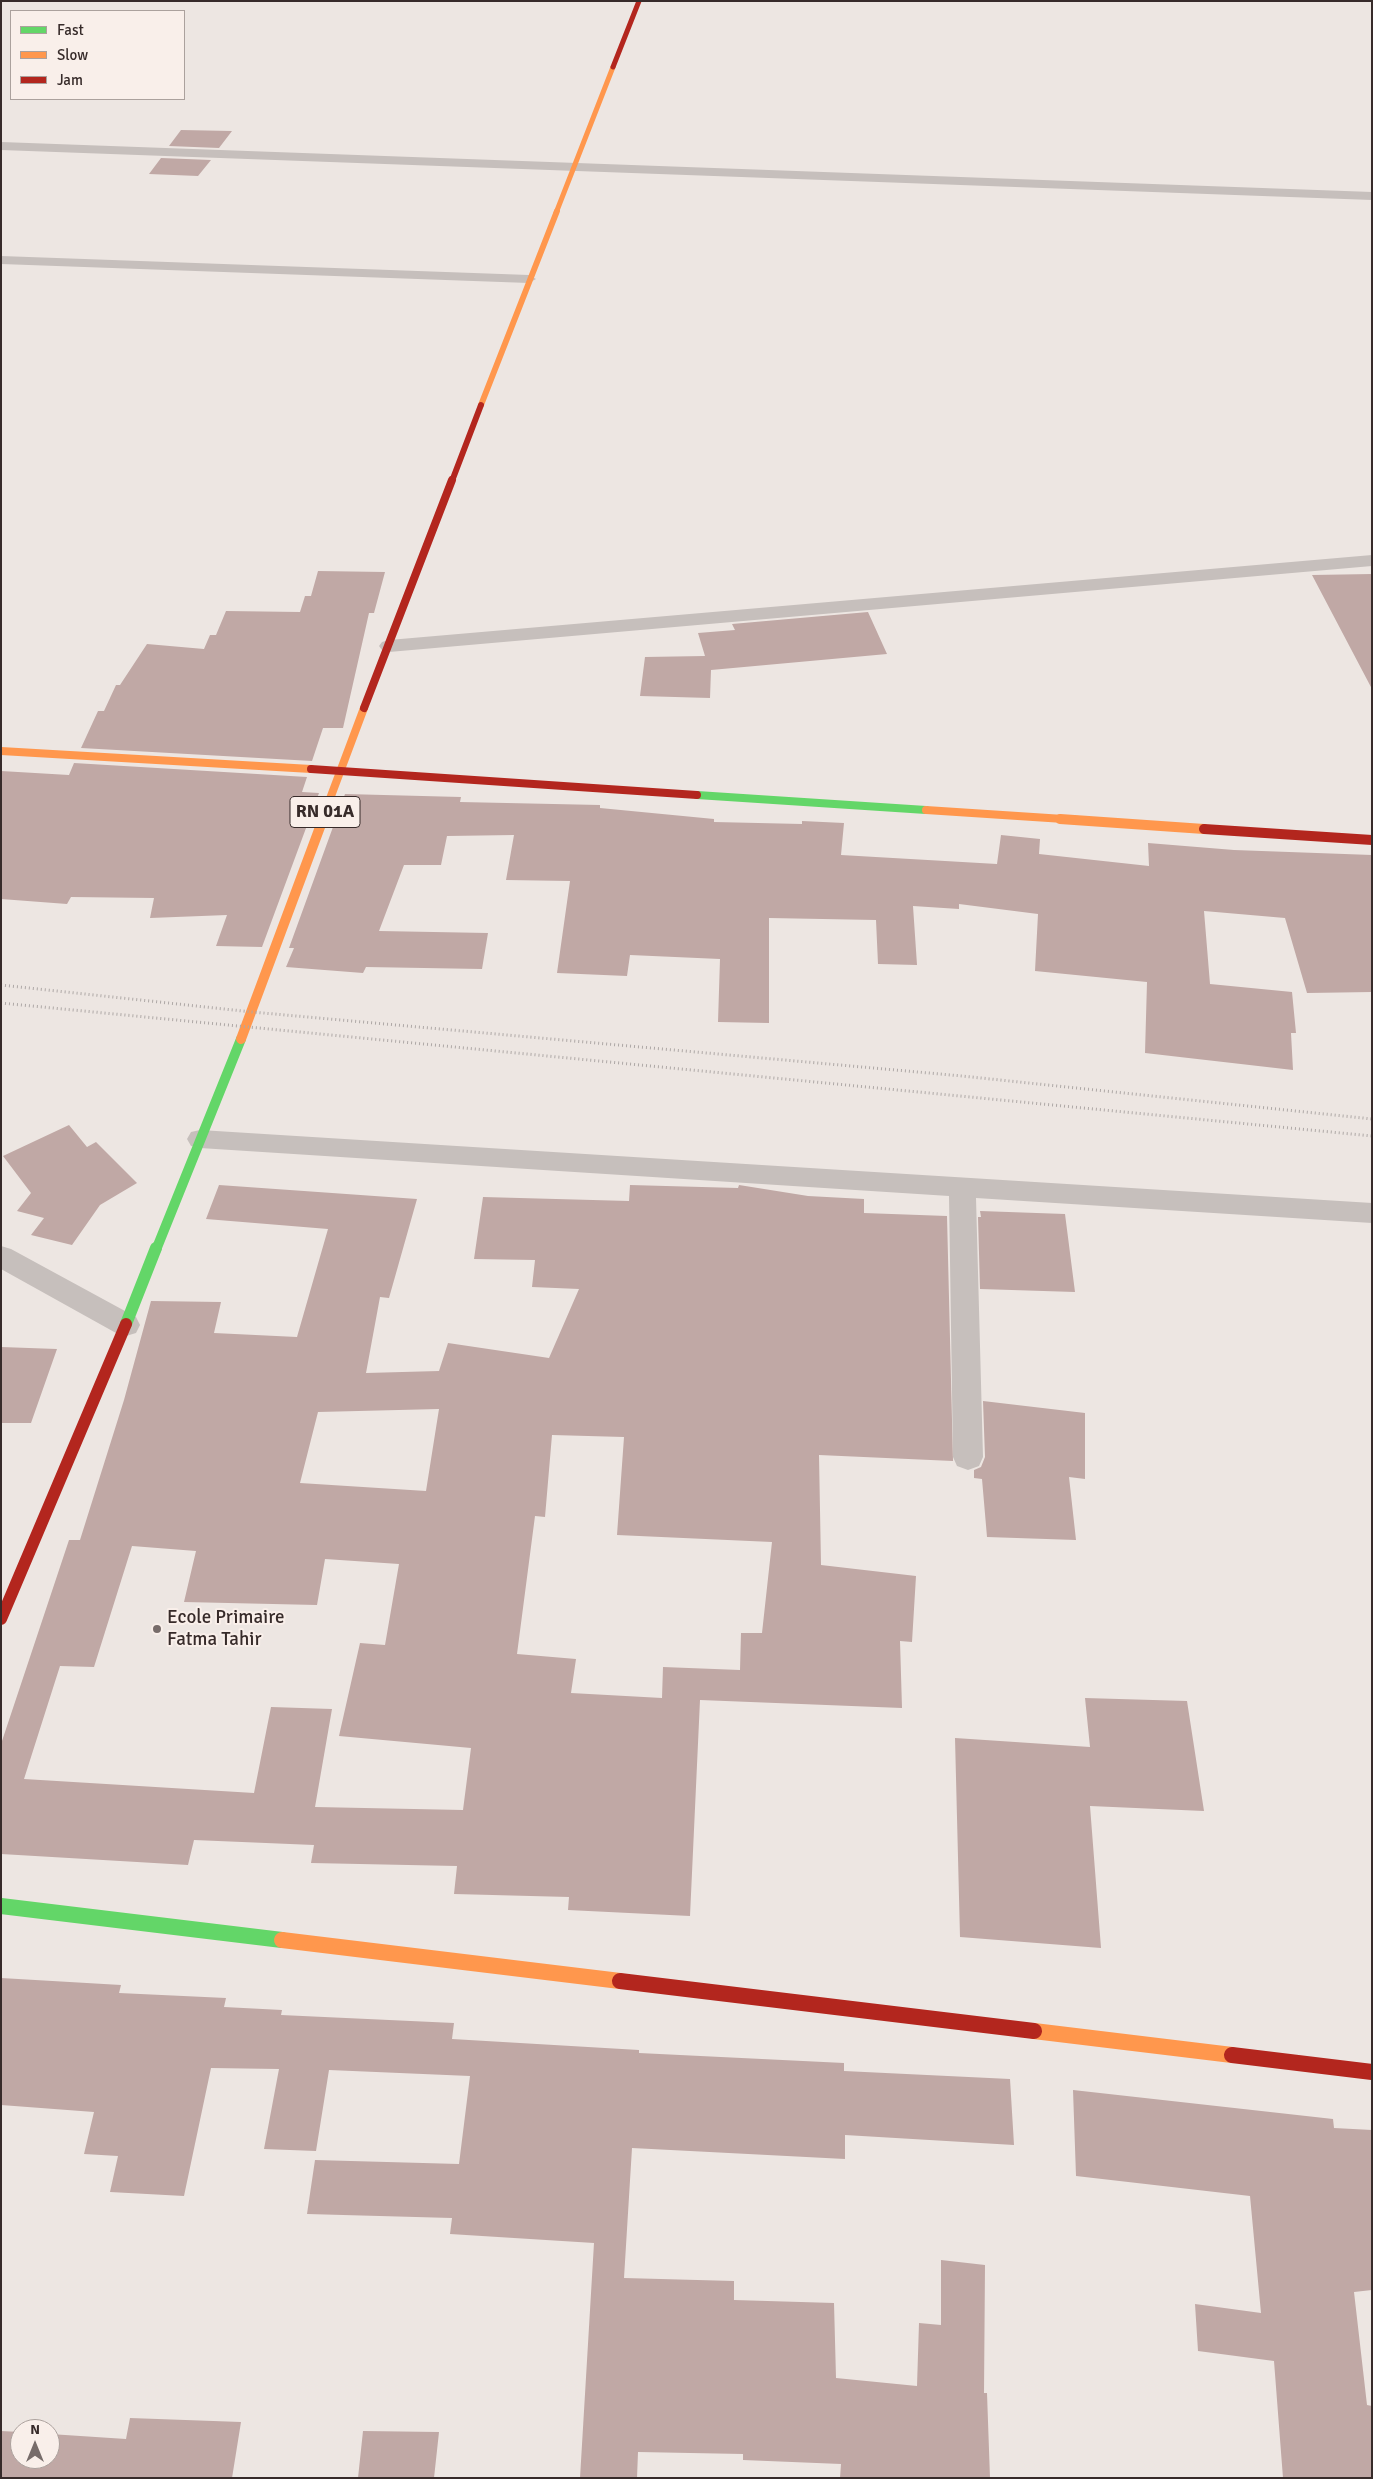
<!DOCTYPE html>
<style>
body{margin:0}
#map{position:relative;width:1373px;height:2479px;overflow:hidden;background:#ede6e2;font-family:Signika,sans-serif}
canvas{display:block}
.frame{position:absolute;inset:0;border:2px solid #372b2a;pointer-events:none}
.legend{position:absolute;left:10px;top:10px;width:175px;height:90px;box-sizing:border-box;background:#f9efea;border:1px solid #aba19d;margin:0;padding:6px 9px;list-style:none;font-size:15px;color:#372b2a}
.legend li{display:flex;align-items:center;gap:10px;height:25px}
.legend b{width:25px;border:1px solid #aba19d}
.north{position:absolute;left:10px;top:2419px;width:50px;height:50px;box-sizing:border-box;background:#f9efea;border:1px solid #aba19d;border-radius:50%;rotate:0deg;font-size:14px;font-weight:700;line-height:20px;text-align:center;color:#372b2a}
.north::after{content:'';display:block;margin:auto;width:18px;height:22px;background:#776c6a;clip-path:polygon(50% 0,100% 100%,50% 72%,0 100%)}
</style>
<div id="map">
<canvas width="1373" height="2479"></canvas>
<div class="frame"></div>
<ul class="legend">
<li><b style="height:6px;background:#63d668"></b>Fast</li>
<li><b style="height:6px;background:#ff974d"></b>Slow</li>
<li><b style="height:6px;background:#b3261e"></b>Jam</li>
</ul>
<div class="north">N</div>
</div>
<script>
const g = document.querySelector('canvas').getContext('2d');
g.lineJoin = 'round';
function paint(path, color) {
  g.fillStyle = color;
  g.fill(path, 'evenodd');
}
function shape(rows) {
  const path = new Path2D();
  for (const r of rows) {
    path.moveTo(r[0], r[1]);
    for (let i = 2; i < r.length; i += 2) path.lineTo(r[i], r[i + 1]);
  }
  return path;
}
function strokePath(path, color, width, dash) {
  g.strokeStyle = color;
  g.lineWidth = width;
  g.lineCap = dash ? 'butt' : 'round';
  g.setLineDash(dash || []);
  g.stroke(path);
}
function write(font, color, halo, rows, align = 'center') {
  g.font = font + ' Signika,sans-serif';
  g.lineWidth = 4;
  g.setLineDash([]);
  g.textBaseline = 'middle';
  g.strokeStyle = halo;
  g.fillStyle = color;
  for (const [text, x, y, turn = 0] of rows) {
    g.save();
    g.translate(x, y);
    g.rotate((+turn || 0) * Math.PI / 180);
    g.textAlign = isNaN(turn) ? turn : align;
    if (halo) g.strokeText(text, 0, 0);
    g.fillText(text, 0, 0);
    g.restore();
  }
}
paint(shape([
 [181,130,232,131,219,148,169,146],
 [161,158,211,160,198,176,149,174],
 [318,571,385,572,374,613,369,613,343,728,323,728,312,761,81,748,98,711,104,711,116,685,120,685,147,644,204,649,210,635,216,635,226,611,300,612,305,596,311,596],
 [1372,574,1372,689,1312,575],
 [868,612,887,654,711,670,710,698,640,696,645,657,705,656,698,633,735,630,732,624],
 [74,763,307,777,302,792,319,793,262,947,216,946,227,915,150,918,154,898,71,897,67,904,1,899,1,771,69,775],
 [345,794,461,797,460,802,600,805,600,808,714,819,714,822,802,824,802,821,844,823,841,855,997,864,1001,835,1040,839,1039,854,1149,866,1148,843,1234,850,1372,855,1372,992,1307,993,1285,918,1204,911,1210,984,1292,992,1296,1033,1291,1033,1293,1070,1145,1053,1147,982,1035,971,1038,914,959,904,959,909,913,906,917,965,878,964,876,920,769,918,769,1023,718,1022,720,959,630,955,627,976,557,973,570,881,506,880,514,835,447,836,441,865,404,865,379,931,488,933,482,969,366,967,363,973,286,967,294,948,289,948],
 [69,1125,87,1147,96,1142,137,1183,100,1205,72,1245,31,1235,44,1218,17,1211,31,1193,3,1156],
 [219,1185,417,1199,389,1298,380,1297,366,1373,439,1371,448,1343,549,1358,579,1289,532,1287,535,1260,474,1259,483,1197,629,1201,630,1185,738,1188,739,1185,808,1196,864,1199,864,1213,947,1216,953,1461,819,1455,821,1565,916,1576,912,1642,900,1641,902,1708,700,1700,690,1916,568,1910,569,1897,454,1894,457,1866,311,1863,314,1845,194,1840,188,1865,1,1854,1,1744,69,1540,80,1540,124,1400,151,1301,221,1302,214,1333,297,1337,328,1229,206,1219],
 [439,1409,426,1491,300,1483,318,1412],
 [552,1435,624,1437,617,1535,772,1542,762,1633,741,1633,740,1670,663,1667,662,1698,571,1693,576,1659,517,1654,535,1516,545,1517],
 [132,1546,196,1551,184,1602,317,1605,325,1559,399,1564,385,1645,360,1643,339,1736,471,1748,463,1810,315,1807,332,1709,271,1707,254,1793,24,1779,60,1666,94,1667],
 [980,1211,1065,1214,1075,1292,980,1289,978,1217,981,1217],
 [1,1347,57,1349,31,1423,1,1423],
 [983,1401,1085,1413,1085,1479,1069,1477,1076,1540,987,1537,982,1479,974,1478,974,1470,981,1467,985,1457],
 [1085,1698,1187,1701,1204,1811,1090,1806,1101,1948,960,1937,955,1738,1090,1747],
 [1,1978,121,1985,119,1993,226,1998,224,2007,282,2010,281,2015,454,2023,452,2039,639,2050,639,2053,844,2063,844,2071,1010,2079,1014,2145,845,2135,845,2159,632,2148,624,2278,734,2281,734,2300,834,2303,836,2378,917,2386,919,2323,941,2325,941,2260,985,2265,984,2393,987,2393,990,2478,840,2478,841,2464,743,2460,743,2454,638,2452,637,2478,580,2478,594,2243,450,2234,452,2218,307,2214,315,2160,459,2164,470,2076,329,2070,316,2151,264,2149,279,2069,211,2068,184,2196,110,2192,118,2156,84,2154,94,2112,1,2105],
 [1073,2090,1333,2119,1334,2128,1372,2130,1372,2290,1354,2292,1367,2405,1372,2406,1372,2478,1283,2478,1274,2361,1198,2351,1195,2304,1261,2313,1250,2196,1076,2176],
 [130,2418,241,2422,232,2478,1,2478,1,2431,20,2432,20,2459,50,2459,50,2434,126,2439],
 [363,2431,439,2432,434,2478,358,2478]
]), '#c0a8a5');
paint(shape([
 [1,142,1372,192,1372,200,1,150,1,142],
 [1,256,529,275,536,279,529,283,1,264,1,256],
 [1372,555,1372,566,389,652,382,650,379,646,382,642,389,640,1372,555],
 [200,1130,1372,1203,1372,1223,976,1198,983,1457,979,1466,968,1470,957,1466,953,1457,949,1196,200,1148,191,1146,187,1139,191,1132,200,1130],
 [1,1246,11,1249,136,1317,140,1325,136,1333,126,1336,116,1333,1,1269,1,1246]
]), '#c6bfbc');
strokePath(shape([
 [697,795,926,810]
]), '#63d668', 8);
strokePath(shape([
 [156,1250,241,1039]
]), '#63d668', 10);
strokePath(shape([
 [126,1324,156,1248]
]), '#63d668', 12);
strokePath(shape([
 [1,1906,282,1940]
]), '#63d668', 16);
strokePath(shape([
 [556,213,613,67]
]), '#ff974d', 5);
strokePath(shape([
 [481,405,557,211]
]), '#ff974d', 6);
strokePath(shape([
 [1,751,311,769],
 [926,810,1079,820],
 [322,820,364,708]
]), '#ff974d', 8);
strokePath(shape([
 [1060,819,1204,829],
 [241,1039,323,819]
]), '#ff974d', 10);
strokePath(shape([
 [282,1940,620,1981],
 [1034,2031,1232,2055]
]), '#ff974d', 16);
strokePath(shape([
 [613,67,639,1]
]), '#b3261e', 5);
strokePath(shape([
 [452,481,481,405]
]), '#b3261e', 6);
strokePath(shape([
 [364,708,452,480],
 [311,769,697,795]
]), '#b3261e', 8);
strokePath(shape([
 [1204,829,1372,840]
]), '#b3261e', 10);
strokePath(shape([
 [1,1619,126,1324]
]), '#b3261e', 12);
strokePath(shape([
 [620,1981,1034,2031],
 [1232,2055,1372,2072]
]), '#b3261e', 16);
strokePath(shape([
 [1,985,252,1012,962,1076,1372,1119],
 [1,1003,1372,1136]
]), '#aea8a6', 3, [1, 3]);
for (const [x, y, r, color] of [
 [157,1629,5,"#776c6a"]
]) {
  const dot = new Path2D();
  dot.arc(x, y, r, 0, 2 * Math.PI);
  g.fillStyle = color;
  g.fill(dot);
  strokePath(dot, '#f9efea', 2);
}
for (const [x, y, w] of [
 [325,812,70]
]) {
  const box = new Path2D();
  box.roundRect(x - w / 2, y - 15.5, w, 31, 4);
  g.fillStyle = '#f9efea';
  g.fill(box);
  strokePath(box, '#372b2a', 1);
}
write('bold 18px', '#372b2a', null, [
 ["RN 01A",325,812]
]);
write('19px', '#372b2a', '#f9efea', [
 ["Ecole Primaire",167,1618],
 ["Fatma Tahir",167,1640]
], 'left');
</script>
